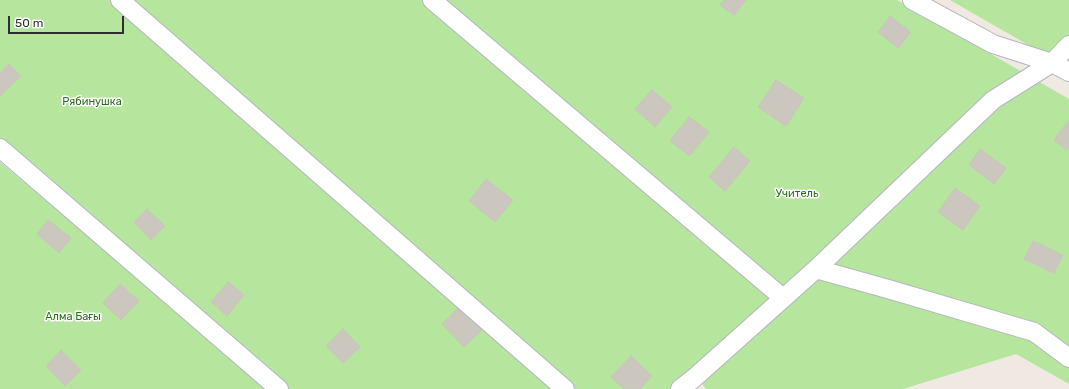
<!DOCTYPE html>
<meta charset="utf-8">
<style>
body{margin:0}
#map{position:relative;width:1069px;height:389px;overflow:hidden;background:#efe9e1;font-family:Rubik,sans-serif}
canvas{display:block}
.scale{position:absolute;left:8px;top:16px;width:116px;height:18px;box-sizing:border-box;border:2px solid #2e2e2e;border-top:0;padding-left:5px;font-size:12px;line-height:14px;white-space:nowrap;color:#2e2e2e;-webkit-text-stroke:3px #fff;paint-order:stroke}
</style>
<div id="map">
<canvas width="1069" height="389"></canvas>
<div class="scale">50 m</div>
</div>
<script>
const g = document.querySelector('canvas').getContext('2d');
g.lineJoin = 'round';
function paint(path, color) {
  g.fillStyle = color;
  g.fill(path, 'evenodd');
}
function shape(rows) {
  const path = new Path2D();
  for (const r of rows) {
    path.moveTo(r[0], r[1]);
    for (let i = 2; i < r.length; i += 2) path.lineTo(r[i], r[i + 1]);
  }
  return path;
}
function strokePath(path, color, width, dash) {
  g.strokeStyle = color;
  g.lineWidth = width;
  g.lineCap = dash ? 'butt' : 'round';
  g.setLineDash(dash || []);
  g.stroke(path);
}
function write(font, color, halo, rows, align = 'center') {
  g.font = font + ' Rubik,sans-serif';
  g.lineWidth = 3;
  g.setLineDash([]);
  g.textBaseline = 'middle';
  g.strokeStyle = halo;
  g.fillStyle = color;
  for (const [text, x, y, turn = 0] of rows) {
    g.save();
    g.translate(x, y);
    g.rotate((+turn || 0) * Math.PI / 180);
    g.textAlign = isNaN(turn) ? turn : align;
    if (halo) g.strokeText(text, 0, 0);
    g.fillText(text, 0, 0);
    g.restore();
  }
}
paint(shape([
 [0,0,112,0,555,389,286,389,0,141],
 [125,0,897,0,1069,99,1069,384,1016,354,903,389,706,389,694,373,675,389,569,389],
 [950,0,1069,0,1069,36,1049,57],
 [0,162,272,389,0,389]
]), '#b6e59e');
const building = shape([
 [724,0,746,0,734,15,720,5,724,0],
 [890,16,911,32,898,48,878,32,890,16],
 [9,64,21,76,0,96,0,73,9,64],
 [776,80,804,98,786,126,758,107,776,80],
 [652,90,672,107,655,127,635,109,652,90],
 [689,117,709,132,690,156,670,141,689,117],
 [1069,120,1069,147,1067,150,1054,140,1069,120],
 [734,147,750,161,725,191,709,177,734,147],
 [980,149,1006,168,994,184,969,165,980,149],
 [486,179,513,200,495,222,469,201,486,179],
 [955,188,980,206,963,230,938,212,955,188],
 [147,209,165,226,151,240,134,222,147,209],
 [48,220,71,238,59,253,37,234,48,220],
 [1033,241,1063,255,1054,273,1024,259,1033,241],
 [228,282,244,295,227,316,211,302,228,282],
 [120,284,139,301,121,320,103,303,120,284],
 [460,306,483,329,464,347,442,324,460,306],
 [343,329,360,347,343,363,326,346,343,329],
 [61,350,81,370,65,386,46,366,61,350],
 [631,356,652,376,640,389,624,389,611,377,631,356]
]);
paint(building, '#cbc7bf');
strokePath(building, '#cbc5ba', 1);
const minor = shape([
 [120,0,565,389],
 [432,0,783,298],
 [912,0,993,44,1052,63,1069,45],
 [0,148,279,389],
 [816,269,888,289,1034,332,1069,358],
 [680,389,693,379,816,269,993,100,1052,63,1069,72]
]);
strokePath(minor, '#b4b7c1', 20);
strokePath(minor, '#fff', 18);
write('11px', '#2c6e1b', '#fff', [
 ["Рябинушка",92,102],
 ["Учитель",797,194],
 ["Алма Бағы",73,317]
]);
</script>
